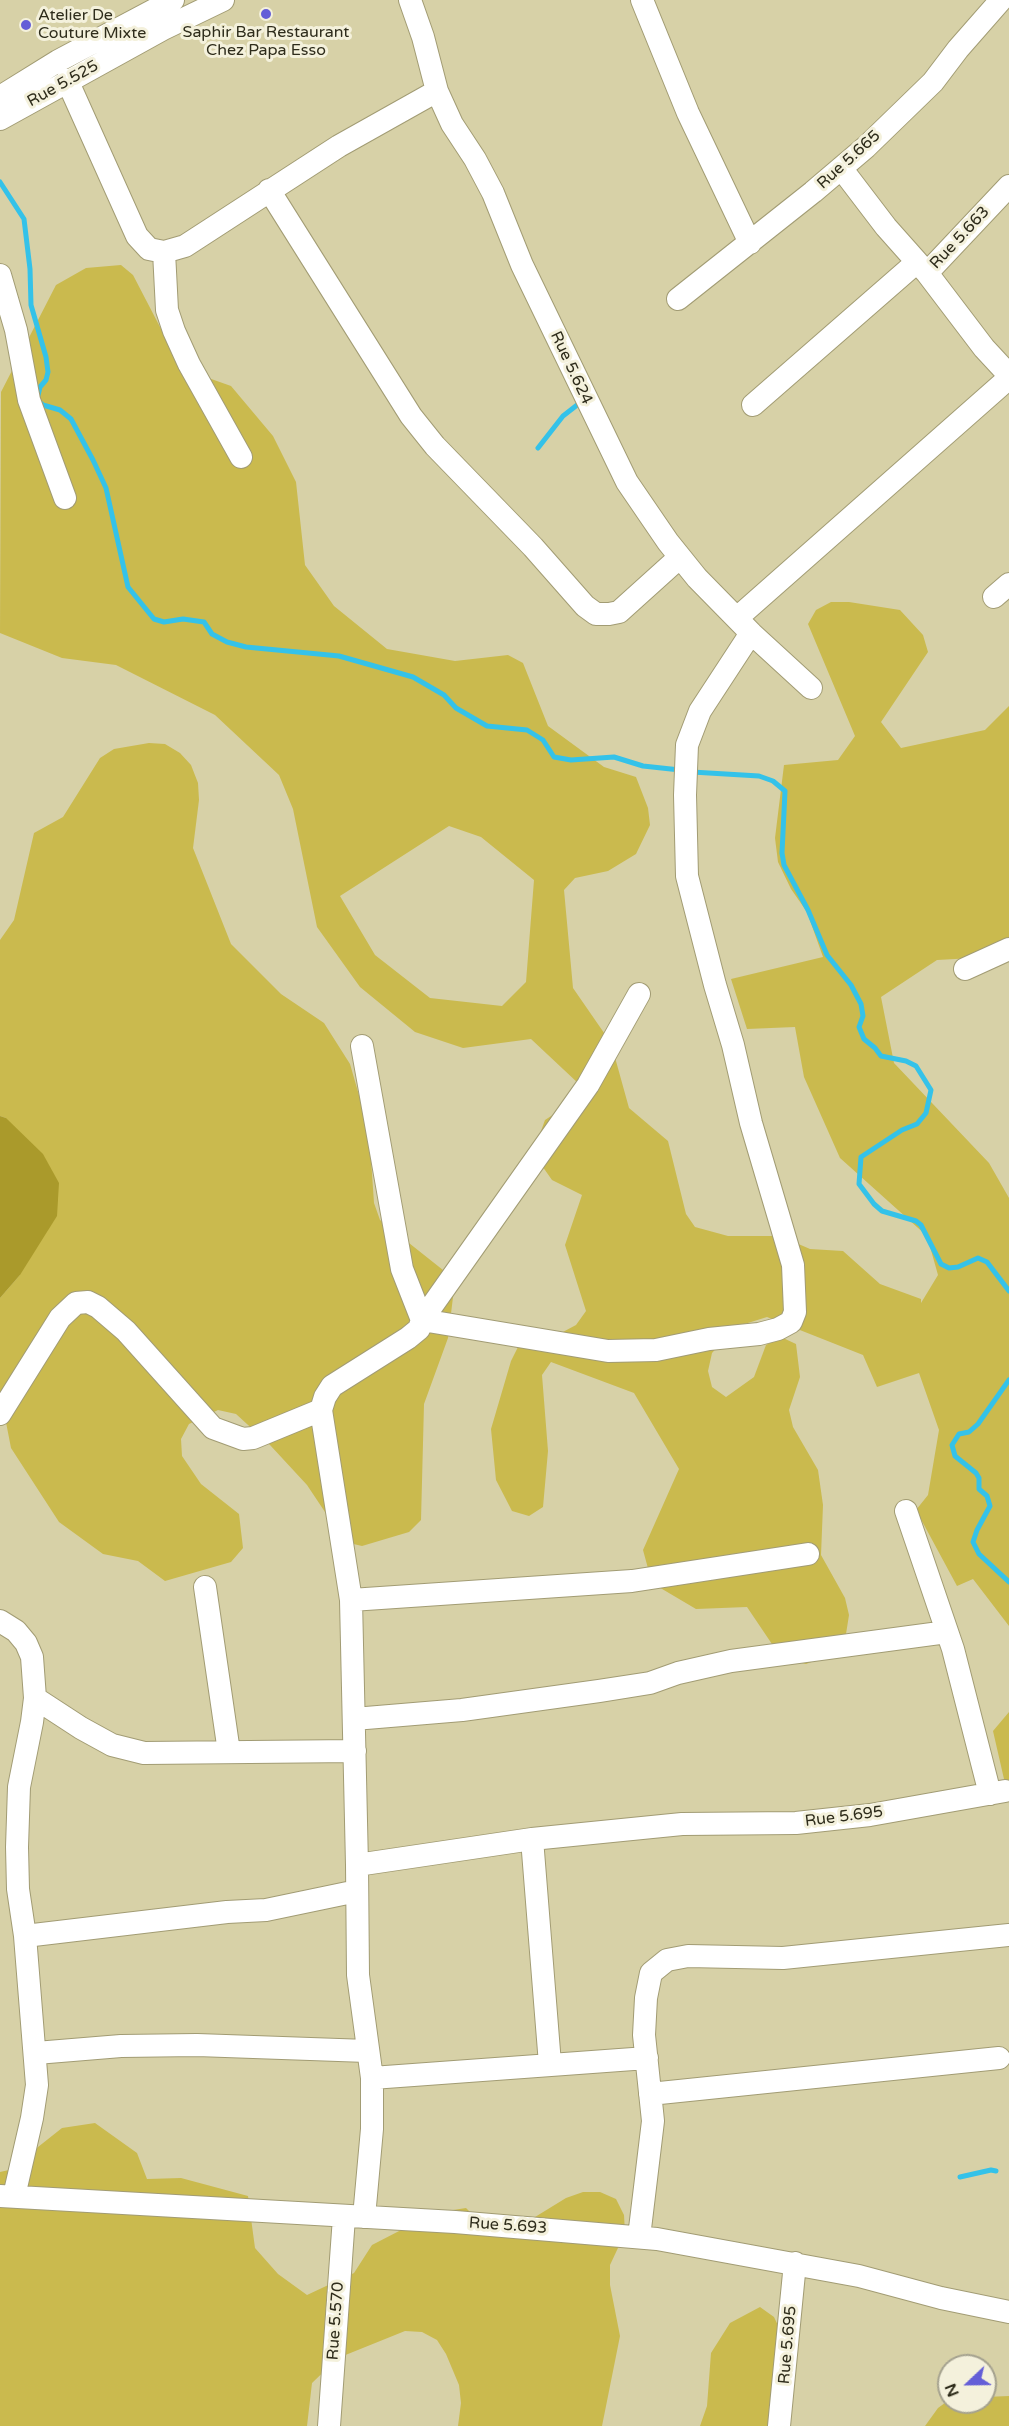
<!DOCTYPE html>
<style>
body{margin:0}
#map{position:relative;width:1009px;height:2426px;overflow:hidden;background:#d7d1a7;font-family:"Varela Round",sans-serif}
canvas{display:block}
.north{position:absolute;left:937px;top:2354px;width:60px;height:60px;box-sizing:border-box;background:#f4f1dc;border:2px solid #a5a28f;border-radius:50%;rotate:248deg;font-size:16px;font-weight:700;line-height:24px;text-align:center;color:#2e2c1b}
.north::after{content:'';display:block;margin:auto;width:21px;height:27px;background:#645ed7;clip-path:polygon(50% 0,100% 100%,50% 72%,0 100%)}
</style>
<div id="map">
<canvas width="1009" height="2426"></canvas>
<div class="north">N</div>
</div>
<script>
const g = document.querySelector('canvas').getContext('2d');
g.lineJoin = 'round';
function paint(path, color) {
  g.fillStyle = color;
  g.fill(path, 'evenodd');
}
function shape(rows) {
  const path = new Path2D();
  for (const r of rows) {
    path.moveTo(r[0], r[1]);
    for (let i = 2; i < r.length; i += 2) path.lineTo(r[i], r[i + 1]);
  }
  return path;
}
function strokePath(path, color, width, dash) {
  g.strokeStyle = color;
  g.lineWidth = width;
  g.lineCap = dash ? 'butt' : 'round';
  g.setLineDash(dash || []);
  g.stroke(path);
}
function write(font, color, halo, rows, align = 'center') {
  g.font = font + ' "Varela Round",sans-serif';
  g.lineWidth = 6;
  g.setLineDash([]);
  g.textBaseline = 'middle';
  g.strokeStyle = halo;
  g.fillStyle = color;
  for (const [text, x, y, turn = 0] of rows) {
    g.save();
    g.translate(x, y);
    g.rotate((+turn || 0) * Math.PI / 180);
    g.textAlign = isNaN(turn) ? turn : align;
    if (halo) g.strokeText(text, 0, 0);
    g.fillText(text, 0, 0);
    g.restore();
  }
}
paint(shape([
 [121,265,133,275,173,352,200,375,231,386,273,436,296,482,305,565,334,606,387,649,455,661,508,655,523,663,548,726,604,767,636,777,648,808,650,825,636,854,608,871,575,878,564,890,573,988,611,1043,629,1108,668,1141,686,1214,695,1227,728,1236,780,1236,810,1249,843,1251,880,1284,921,1299,921,1303,938,1275,927,1236,840,1158,804,1077,795,1027,747,1029,731,979,823,957,807,912,791,889,778,862,775,838,784,765,838,760,855,736,808,624,816,610,831,602,849,602,900,610,923,635,928,652,881,722,901,748,985,730,1009,706,1009,956,937,960,881,997,894,1063,989,1163,1009,1198,1009,1626,973,1579,957,1586,916,1510,928,1495,939,1430,919,1373,877,1387,863,1355,767,1317,735,1327,712,1353,708,1371,712,1387,726,1397,754,1377,766,1345,781,1337,796,1344,800,1377,789,1410,793,1427,818,1470,823,1505,821,1555,845,1598,849,1615,846,1634,835,1647,822,1658,806,1664,789,1660,776,1650,747,1607,696,1609,652,1583,643,1550,679,1469,634,1393,551,1362,542,1375,548,1451,543,1507,529,1516,512,1511,496,1480,491,1429,511,1361,519,1345,561,1333,576,1325,586,1311,565,1245,582,1195,552,1180,533,1153,545,1120,574,1101,579,1084,531,1039,463,1048,415,1032,360,987,317,927,293,809,279,775,215,715,116,665,62,658,0,633,1,392,56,285,86,268],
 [449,826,481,837,534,880,526,982,502,1006,430,998,375,955,340,896],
 [149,743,165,744,180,753,191,765,198,783,199,800,193,848,231,944,281,994,324,1023,350,1064,369,1130,374,1203,380,1220,448,1274,454,1289,448,1338,424,1404,421,1520,409,1532,362,1546,345,1542,307,1485,270,1445,236,1414,218,1410,189,1424,181,1439,182,1456,201,1484,239,1514,243,1548,231,1562,165,1581,138,1561,103,1554,59,1522,11,1448,4,1412,0,1408,0,1298,20,1275,6,1118,0,1116,0,940,14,920,34,833,63,817,100,758,114,749],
 [1009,1712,1009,1791,1004,1779,993,1731],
 [95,2123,137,2153,147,2179,181,2178,248,2196,255,2248,278,2274,307,2295,354,2273,372,2245,434,2213,466,2208,491,2233,509,2233,566,2198,583,2192,600,2192,616,2199,624,2215,625,2233,610,2265,610,2285,620,2336,602,2426,458,2426,461,2403,459,2385,446,2354,437,2340,422,2332,405,2331,338,2358,312,2383,307,2426,0,2426,0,2172,9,2170,62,2128],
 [760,2307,774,2317,782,2334,781,2426,700,2426,707,2406,711,2353,730,2323],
 [1009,2396,1009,2426,925,2426,938,2408,949,2400,949,2402,985,2402,985,2397]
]), '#caba4e');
paint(shape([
 [0,1116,6,1118,43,1154,59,1183,57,1216,20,1275,0,1298]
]), '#aa9a2b');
strokePath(shape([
 [0,182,24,219,30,269,31,305,46,357,48,372,46,380,40,387,37,400,43,405,60,410,71,419,93,460,106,488,128,587,154,619,164,622,183,619,204,622,212,634,227,642,246,647,339,656,413,677,444,695,456,708,487,726,527,730,543,740,554,757,571,760,614,757,643,766,680,770],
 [538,448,563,416,581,402],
 [692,772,759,776,773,781,785,791,782,853,784,865,808,910,827,955,851,985,861,1004,863,1016,859,1027,864,1039,875,1048,881,1056,906,1061,916,1066,931,1090,926,1113,917,1124,902,1130,861,1157,859,1184,874,1204,882,1211,916,1221,921,1225,941,1264,949,1268,958,1267,978,1258,987,1262,1009,1291],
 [1009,1380,978,1424,969,1432,959,1434,952,1445,955,1456,976,1473,979,1478,979,1489,987,1496,990,1506,977,1530,973,1542,979,1554,1009,1582],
 [960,2177,991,2170,996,2171]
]), '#34c2e9', 5);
const minor = shape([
 [410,0,423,37,437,91,452,124,475,159,493,193,522,265,627,482,668,542,697,578,751,633,811,688],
 [642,0,688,113,750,243],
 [67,80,137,236,149,249,164,252,185,246,339,146,437,91],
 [0,97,58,61,173,0],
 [0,119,163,29,223,0],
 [841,168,886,227,926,272],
 [1009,186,927,273,984,348,1009,375],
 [269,190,411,416,435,446,533,547,585,606,596,614,609,614,619,612,680,557],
 [164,252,167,310,174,331,189,364,241,457],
 [0,275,16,330,29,400,65,498],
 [678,299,813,192,866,147,933,82,958,49,1001,0],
 [753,405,917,262],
 [994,597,1009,584],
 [737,618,1009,378],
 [965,969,1009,949],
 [639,994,588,1085,422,1320,608,1351,656,1350,709,1339,759,1334,778,1329,791,1322,795,1312,793,1265,751,1123,733,1045,715,985,687,876,685,795,687,745,700,711,751,633],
 [0,1414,60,1318,76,1303,88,1302,98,1307,126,1331,213,1428,243,1439,253,1438,321,1410],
 [906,1511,953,1649,990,1794],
 [205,1587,229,1752],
 [351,1600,632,1581,808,1554],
 [0,1621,16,1631,26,1643,32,1657,35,1698,32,1722,19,1787,17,1847,18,1889,25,1936,37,2085,32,2118,14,2196],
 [35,1698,81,1728,112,1745,144,1753,355,1751],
 [354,1719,462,1710,599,1691,650,1683,678,1673,731,1661,947,1632],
 [532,1839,550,2064],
 [357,1865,351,1600,321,1410,325,1397,332,1386,408,1338,419,1329,422,1320,402,1269,362,1046],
 [25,1936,227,1912,266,1910,357,1891],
 [36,2053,121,2046,197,2045,367,2051],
 [372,2078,647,2058],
 [650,2094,999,2058],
 [0,2196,455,2222,657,2239,859,2276,941,2298,1009,2312],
 [364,2217,372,2129,372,2078,358,1975,357,1865,532,1839,682,1824,796,1823,870,1815,1005,1791],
 [639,2237,653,2121,644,2035,646,1998,651,1973,667,1960,688,1956,783,1958,1009,1935],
 [329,2426,344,2217],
 [779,2426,795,2263]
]);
strokePath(minor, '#a29c74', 24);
strokePath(minor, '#fff', 22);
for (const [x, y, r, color] of [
 [266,14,6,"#645ed7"],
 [26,25,6,"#645ed7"]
]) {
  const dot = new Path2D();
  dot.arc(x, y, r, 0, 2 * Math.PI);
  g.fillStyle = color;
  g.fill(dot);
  strokePath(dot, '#f4f1dc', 2);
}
write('16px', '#2e2c1b', '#f4f1dc', [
 ["Atelier De",38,16],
 ["Couture Mixte",38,34],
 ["Saphir Bar Restaurant",266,33,"center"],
 ["Chez Papa Esso",266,51,"center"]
], 'left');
write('16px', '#2e2c1b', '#f4f1dc', [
 ["Rue 5.525",63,84,-29],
 ["Rue 5.665",849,160,-42],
 ["Rue 5.663",960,238,-47],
 ["Rue 5.624",571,368,65],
 ["Rue 5.695",844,1817,-7],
 ["Rue 5.693",508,2226,4],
 ["Rue 5.570",336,2321,-86],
 ["Rue 5.695",788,2345,-85]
]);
</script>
